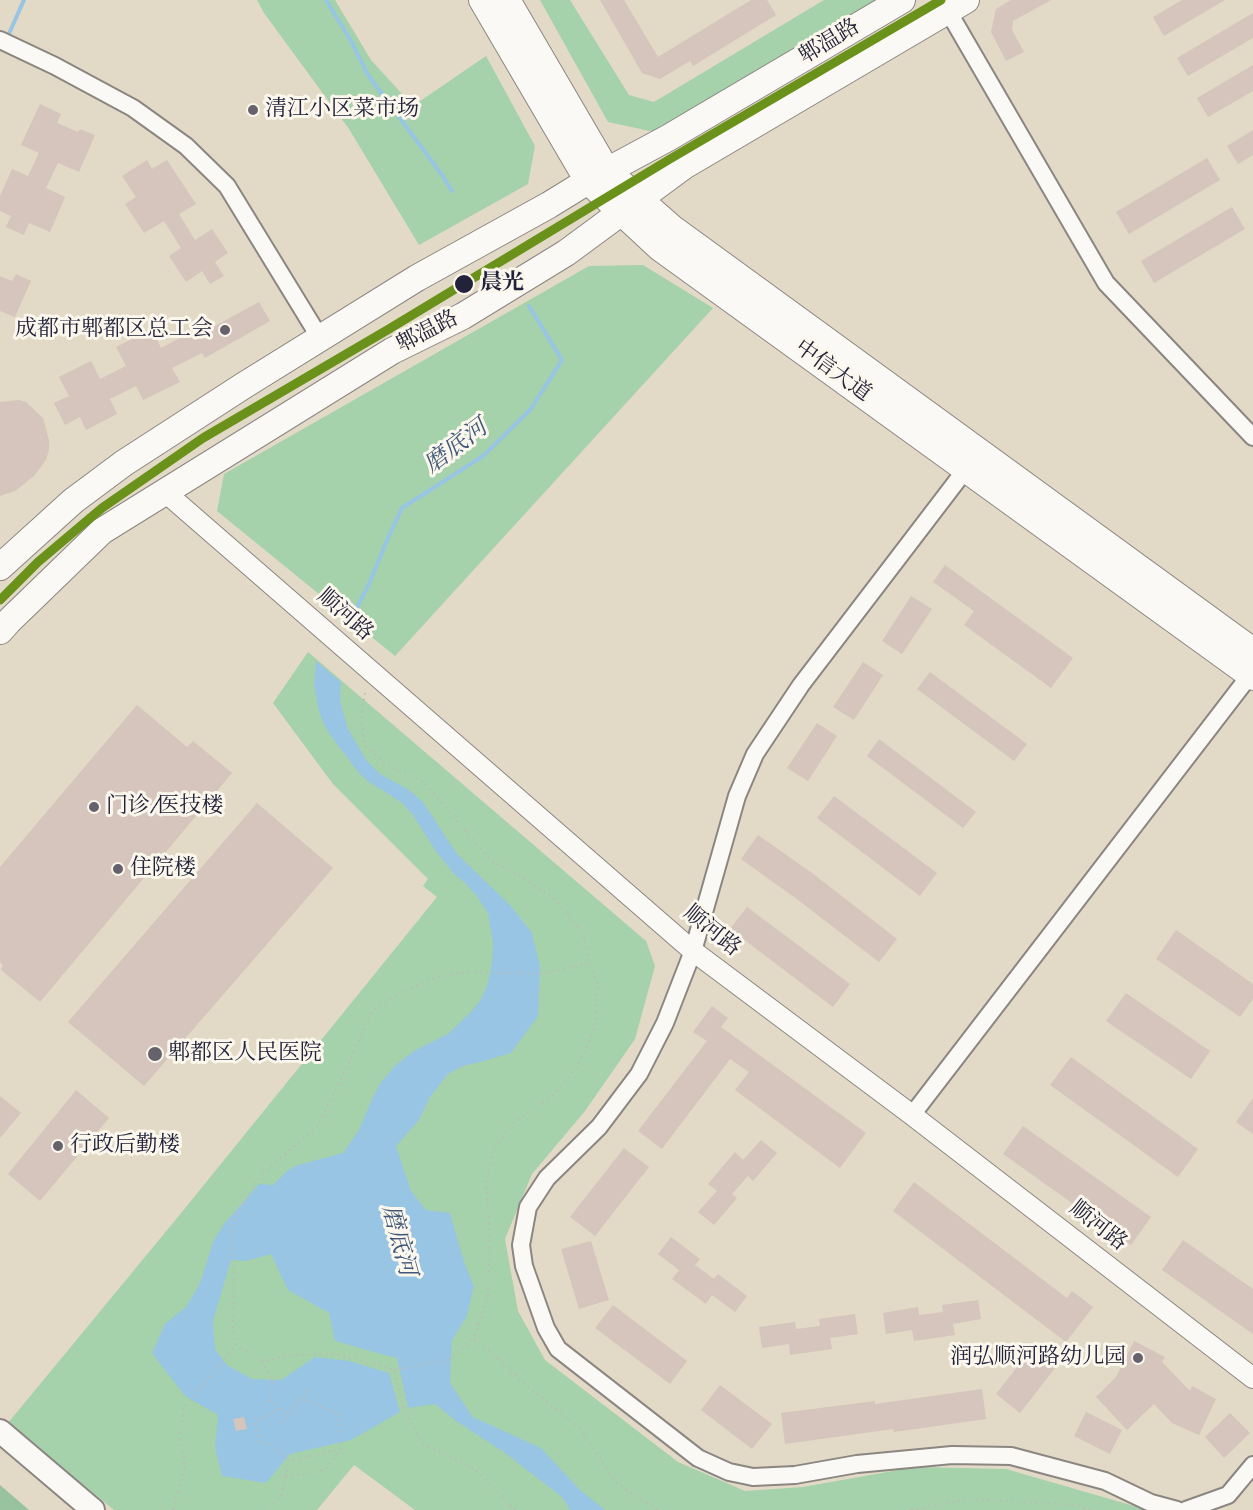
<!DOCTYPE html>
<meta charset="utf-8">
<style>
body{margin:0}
canvas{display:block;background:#e2d9c6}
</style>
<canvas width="1253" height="1510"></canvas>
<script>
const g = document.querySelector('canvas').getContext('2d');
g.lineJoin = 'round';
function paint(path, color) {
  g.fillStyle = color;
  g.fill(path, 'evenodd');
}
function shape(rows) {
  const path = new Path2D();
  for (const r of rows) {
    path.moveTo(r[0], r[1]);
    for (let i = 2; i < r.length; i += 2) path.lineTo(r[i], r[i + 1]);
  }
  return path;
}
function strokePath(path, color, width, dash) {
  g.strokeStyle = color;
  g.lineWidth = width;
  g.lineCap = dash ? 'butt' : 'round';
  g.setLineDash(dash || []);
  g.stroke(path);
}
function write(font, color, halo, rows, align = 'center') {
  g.font = font + ' "IM FELL English","Noto Serif SC",serif';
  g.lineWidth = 6;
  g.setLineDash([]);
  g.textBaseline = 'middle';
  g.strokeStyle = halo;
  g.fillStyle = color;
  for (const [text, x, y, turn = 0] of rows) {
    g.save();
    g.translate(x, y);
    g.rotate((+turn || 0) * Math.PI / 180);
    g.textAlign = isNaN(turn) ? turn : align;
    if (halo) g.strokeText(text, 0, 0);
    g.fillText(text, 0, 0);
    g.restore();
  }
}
paint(shape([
 [257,0,335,0,371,60,413,106,486,56,535,146,528,184,419,245,349,129,264,13],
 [540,0,570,0,629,95,654,102,824,0,882,0,659,133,608,122],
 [643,265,713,308,395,656,217,511,224,474,589,266],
 [308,652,646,941,655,966,635,1039,585,1111,532,1174,505,1239,518,1311,545,1360,678,1462,745,1491,803,1487,915,1467,1006,1469,1148,1510,415,1510,354,1465,317,1510,114,1510,8,1423,182,1212,437,897,423,886,428,879,333,784,273,703]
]), '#a5d2aa');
paint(shape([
 [0,1485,29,1510,0,1510]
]), '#99c29e');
paint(shape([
 [316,661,341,682,340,701,348,729,366,760,380,774,409,790,423,802,457,854,510,905,532,933,540,966,538,1016,511,1053,484,1061,463,1066,448,1074,430,1097,419,1120,396,1146,411,1191,426,1210,450,1213,464,1262,474,1286,467,1316,452,1340,450,1383,473,1417,541,1448,579,1489,605,1510,570,1510,562,1497,505,1453,456,1421,435,1404,408,1408,397,1358,381,1354,335,1341,329,1313,288,1290,271,1254,246,1261,231,1260,213,1321,215,1349,227,1365,252,1379,281,1380,315,1357,349,1361,389,1373,400,1412,351,1440,290,1454,266,1483,222,1476,215,1448,218,1415,185,1396,152,1353,165,1324,186,1307,200,1283,213,1242,224,1224,259,1184,273,1185,287,1171,298,1165,343,1153,359,1130,372,1099,381,1082,397,1064,414,1051,448,1034,470,1013,480,1001,487,986,492,963,493,943,488,913,476,895,464,882,454,874,435,850,413,815,401,802,369,782,359,773,336,743,324,725,318,707,314,685]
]), '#98c5e3');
strokePath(shape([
 [326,0,350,39,368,75,442,175,452,191],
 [7,38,24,0],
 [350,621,369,584,388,538,402,508,483,456,530,410,562,360,529,306]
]), '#98c5e3', 4);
paint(shape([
 [600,0,624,0,658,57,751,0,767,0,776,15,693,66,690,61,660,79,642,73],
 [1011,0,1051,0,1013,21,1012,30,1024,52,1006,61,991,32,996,9],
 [1182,0,1225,0,1164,36,1153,17],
 [1253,13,1253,38,1188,76,1177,58],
 [1253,65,1253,91,1208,117,1197,98],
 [40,104,61,114,57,123,78,132,80,129,95,135,79,172,58,163,46,188,65,197,50,232,29,223,24,235,6,227,11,216,0,211,0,196,12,169,28,176,39,153,21,145],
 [1253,130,1253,155,1238,164,1227,146],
 [1207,158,1220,180,1129,234,1116,212],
 [147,160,152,169,167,160,196,204,179,214,195,240,212,229,228,253,215,262,224,276,210,284,202,271,186,282,169,256,181,248,164,221,144,233,125,204,136,197,122,176],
 [1232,207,1245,229,1154,283,1141,261],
 [16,274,31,281,15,317,0,311,0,276,12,281],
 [259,302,270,321,205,358,202,353,172,368,180,382,143,400,136,386,110,399,117,414,86,430,80,417,65,425,54,403,69,396,59,377,91,361,100,379,126,366,116,347,152,329,161,348,210,322,213,327],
 [19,400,26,402,43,418,49,440,49,450,46,460,34,476,15,491,0,496,0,402],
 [945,565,1073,658,1051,688,964,625,974,611,933,582],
 [911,596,932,609,902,654,882,641],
 [863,662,883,675,854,720,833,707],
 [930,672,1027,744,1014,761,917,689],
 [137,705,187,747,193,741,232,773,40,1002,1,970,3,965,0,962,0,867],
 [817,723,837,736,808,781,787,768],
 [879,739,976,812,963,828,867,756],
 [834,796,937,873,920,896,817,818],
 [257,803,333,868,144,1086,68,1022],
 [758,835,812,873,897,939,879,962,794,897,741,859],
 [747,907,850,984,833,1007,730,929],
 [1176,930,1253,984,1253,999,1240,1017,1156,959],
 [1126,993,1210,1051,1191,1079,1106,1021],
 [712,1006,728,1018,721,1027,866,1133,840,1168,735,1090,749,1072,730,1059,662,1149,638,1131,707,1041,693,1032],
 [1071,1057,1198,1149,1178,1177,1050,1085],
 [76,1090,109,1118,40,1201,8,1174],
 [0,1096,21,1113,0,1138],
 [1253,1098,1253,1134,1236,1122],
 [1023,1126,1151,1217,1131,1245,1003,1154],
 [761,1140,777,1153,753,1181,748,1176,732,1194,737,1198,714,1225,698,1212,717,1191,708,1184,735,1152,743,1160],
 [624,1148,649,1167,595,1236,570,1217],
 [914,1182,1067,1298,1072,1291,1093,1307,1066,1342,893,1211],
 [671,1237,700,1259,695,1265,714,1279,718,1274,747,1296,735,1312,712,1295,706,1304,672,1279,679,1270,658,1254],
 [1183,1240,1253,1289,1253,1334,1162,1270],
 [591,1241,609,1300,579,1309,561,1249],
 [978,1300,981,1319,953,1324,955,1335,914,1341,912,1330,886,1334,883,1313,918,1307,919,1315,943,1312,942,1305],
 [613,1305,687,1361,670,1384,595,1328],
 [855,1314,858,1334,830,1338,832,1349,790,1355,789,1344,762,1348,759,1327,795,1322,796,1329,820,1326,819,1319],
 [1134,1341,1165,1357,1162,1362,1190,1391,1192,1386,1216,1399,1199,1435,1172,1423,1154,1404,1127,1430,1096,1397,1116,1377],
 [1035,1344,1059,1363,1020,1413,996,1394],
 [720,1385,772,1424,752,1449,701,1410],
 [982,1389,986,1419,894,1432,893,1429,785,1444,781,1413,875,1401,875,1404],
 [1086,1412,1122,1430,1110,1454,1074,1436],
 [1230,1413,1250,1433,1224,1458,1205,1437],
 [244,1417,247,1429,236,1431,233,1419]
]), '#d5c5bd');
const minor = shape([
 [948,11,1106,283,1253,437],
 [0,40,55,66,133,108,186,146,227,186,320,338],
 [966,469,801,685,755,754,737,796,693,951,665,1023,639,1074,599,1127,547,1178,528,1207,521,1245,524,1266,546,1328,558,1349,698,1458,729,1472,753,1477,795,1475,857,1464,952,1455,1011,1456,1105,1481,1151,1503,1177,1510],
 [912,1115,1250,675],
 [1186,1510,1228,1495,1253,1465]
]);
const tertiary = shape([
 [165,492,693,951,912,1115,1253,1378]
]);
const secondary = shape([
 [0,1431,93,1510]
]);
const primary = shape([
 [482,0,588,181,660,248,1253,677],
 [507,0,607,171,672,228,1253,651],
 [0,567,73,501,124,463,243,386,417,278,549,205,588,181,668,138,902,0],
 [0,631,8,622,102,531,392,351,463,316,566,253,684,166,966,0]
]);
strokePath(minor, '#8b8681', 20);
strokePath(tertiary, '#8b8681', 22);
strokePath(secondary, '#8b8681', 26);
strokePath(primary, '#8b8681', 28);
strokePath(shape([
 [365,693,361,719,365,746,384,763,425,783,489,859,524,878,557,901,583,934,591,963],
 [262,1361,273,1379,270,1401,279,1409,255,1422,260,1443,269,1443,289,1461,281,1498,265,1510],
 [395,1370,451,1359,473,1339],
 [301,1399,308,1391,303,1388],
 [279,1409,287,1416,301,1399,339,1414,341,1449,289,1461],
 [282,1423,287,1416],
 [285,1476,307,1474,328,1468,340,1449],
 [173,1510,185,1467,180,1436,184,1408,236,1345],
 [515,1510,474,1468,423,1444,404,1410,394,1370,335,1354,296,1355,262,1361,236,1345,233,1332,234,1283,233,1221,260,1176,318,1126,349,1063,372,1011,401,992,438,977,466,972,541,974,591,963,598,984,595,1027,578,1066,550,1098,514,1122,494,1149,486,1183,490,1241,488,1296,473,1339,481,1343,527,1386,581,1429,615,1482,657,1510],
 [911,1510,968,1499,1076,1505,1090,1510]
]), '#bbbab8', 2, [1.5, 4.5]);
strokePath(minor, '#fbf9f6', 16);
strokePath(tertiary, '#fbf9f6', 20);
strokePath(secondary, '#fbf9f6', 22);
strokePath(primary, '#fbf9f6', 26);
strokePath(shape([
 [0,600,38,562,102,508,203,438,389,329,670,159,941,0]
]), '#6a911a', 9);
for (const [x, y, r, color] of [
 [253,110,6,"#65626c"],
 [464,284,10,"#22223b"],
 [225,330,6,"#65626c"],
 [94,807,6,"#65626c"],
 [118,869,6,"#65626c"],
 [155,1054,8,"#65626c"],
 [58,1146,6,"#65626c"],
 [1138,1358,6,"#65626c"]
]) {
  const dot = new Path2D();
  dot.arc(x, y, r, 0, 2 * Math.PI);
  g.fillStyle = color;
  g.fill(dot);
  strokePath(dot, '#fbf7ec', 2);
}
write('22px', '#22223b', '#fbf7ec', [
 ["郫温路",830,43,-31],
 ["郫温路",428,333,-27],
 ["中信大道",832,372,36],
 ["顺河路",344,616,41],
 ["顺河路",711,932,39],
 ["顺河路",1097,1227,38]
]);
write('22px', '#22223b', '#fbf7ec', [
 ["清江小区菜市场",265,110],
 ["成都市郫都区总工会",213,330,"right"],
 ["门诊/医技楼",106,807],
 ["住院楼",130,869],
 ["郫都区人民医院",168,1054],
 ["行政后勤楼",70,1146],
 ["润弘顺河路幼儿园",1126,1358,"right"]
], 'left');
write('bold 22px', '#22223b', '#fbf7ec', [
 ["晨光",480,284]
], 'left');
write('italic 24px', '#40587a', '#fbf7ec', [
 ["磨底河",457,448,-37],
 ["磨底河",397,1241,75]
]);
</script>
